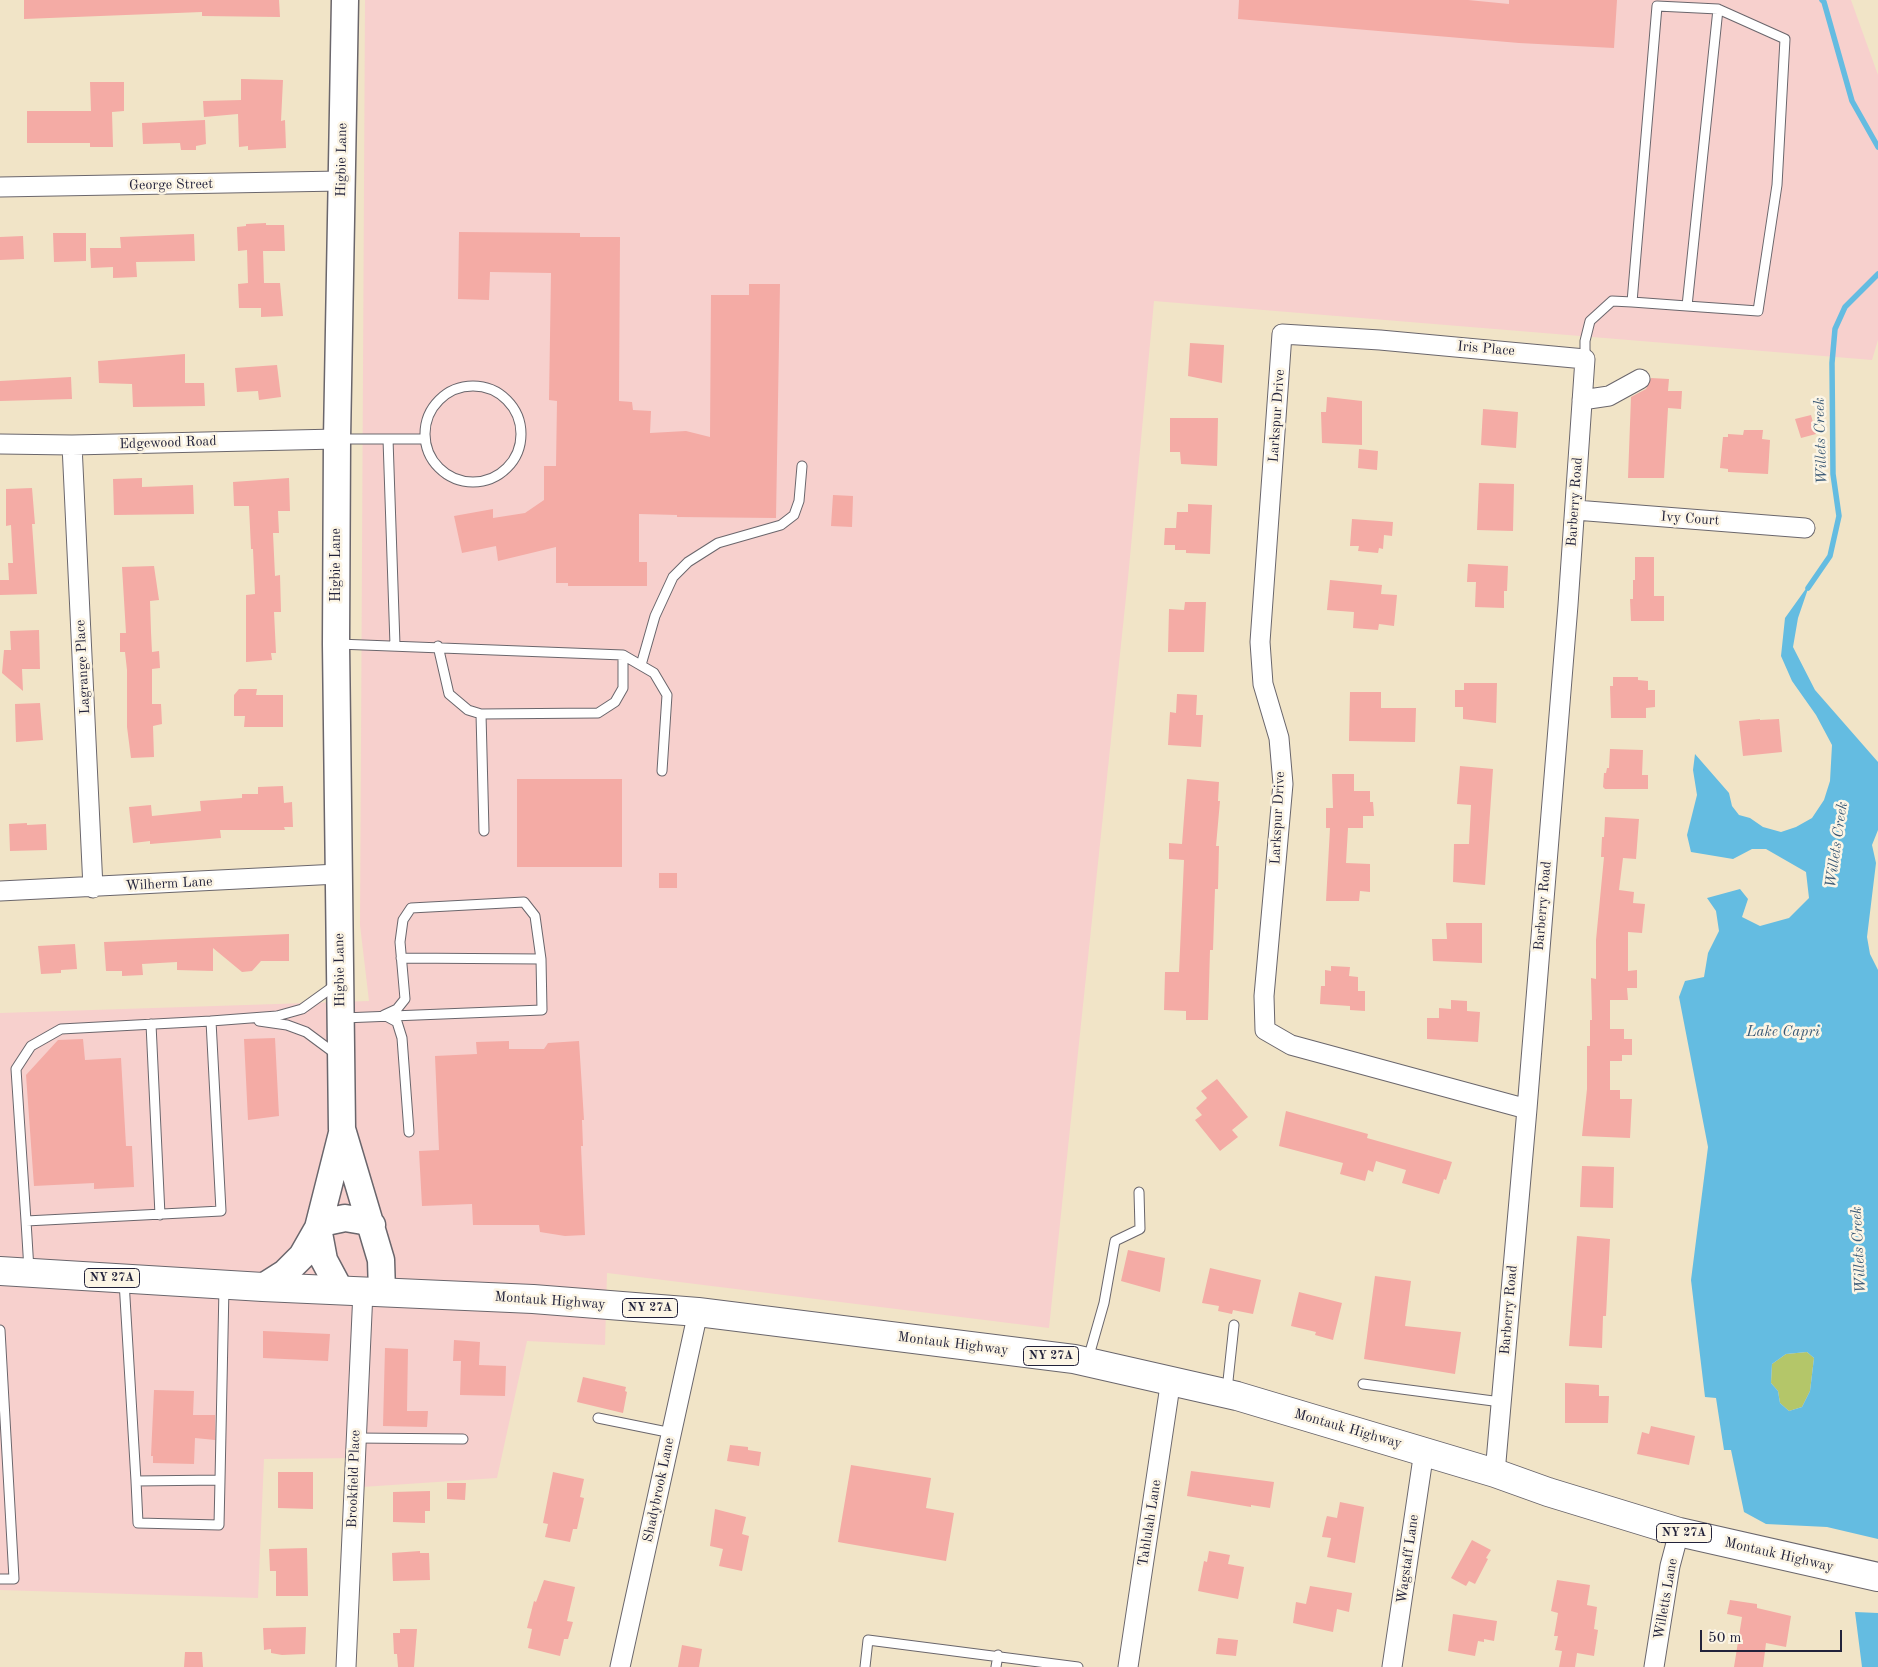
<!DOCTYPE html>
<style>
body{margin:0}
#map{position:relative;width:1878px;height:1667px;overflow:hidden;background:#f1e4c7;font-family:"Old Standard TT",serif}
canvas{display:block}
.scale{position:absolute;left:1700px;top:1630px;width:142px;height:22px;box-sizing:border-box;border:2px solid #22223b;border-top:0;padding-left:6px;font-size:15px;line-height:18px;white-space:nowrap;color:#22223b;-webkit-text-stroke:4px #fcf5e5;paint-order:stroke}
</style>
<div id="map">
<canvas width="1878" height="1667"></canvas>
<div class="scale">50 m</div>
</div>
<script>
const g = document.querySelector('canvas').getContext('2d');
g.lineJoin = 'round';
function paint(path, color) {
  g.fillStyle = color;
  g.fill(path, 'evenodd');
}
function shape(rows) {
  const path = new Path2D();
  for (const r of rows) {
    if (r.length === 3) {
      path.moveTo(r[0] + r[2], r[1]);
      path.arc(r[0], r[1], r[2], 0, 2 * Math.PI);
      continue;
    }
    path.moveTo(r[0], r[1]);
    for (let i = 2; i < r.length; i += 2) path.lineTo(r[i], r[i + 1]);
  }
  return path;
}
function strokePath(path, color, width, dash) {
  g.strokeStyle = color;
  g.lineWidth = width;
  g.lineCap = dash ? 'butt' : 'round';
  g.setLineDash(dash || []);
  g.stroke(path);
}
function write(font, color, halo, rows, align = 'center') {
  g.font = font + ' "Old Standard TT",serif';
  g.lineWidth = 5;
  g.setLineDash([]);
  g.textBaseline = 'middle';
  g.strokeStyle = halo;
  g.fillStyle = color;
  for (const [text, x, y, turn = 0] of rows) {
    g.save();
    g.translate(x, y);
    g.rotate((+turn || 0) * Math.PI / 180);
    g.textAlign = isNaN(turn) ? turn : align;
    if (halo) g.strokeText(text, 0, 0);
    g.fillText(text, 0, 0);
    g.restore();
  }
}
paint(shape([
 [365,0,1851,0,1878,75,1878,340,1872,360,1154,301,1128,578,1049,1328,607,1273,605,1345,527,1341,497,1478,362,1487,363,1458,264,1459,258,1598,0,1590,0,1013,369,1001,360,925]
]), '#f7d0cd');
paint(shape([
 [1807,1352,1814,1358,1810,1391,1802,1407,1789,1411,1780,1403,1778,1391,1771,1383,1772,1364,1786,1354]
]), '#b4c669');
paint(shape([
 [1810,583,1798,618,1793,647,1815,690,1878,762,1878,830,1872,845,1876,863,1867,937,1870,954,1878,970,1878,1539,1827,1527,1766,1524,1744,1512,1731,1450,1724,1450,1716,1398,1705,1397,1691,1280,1708,1147,1679,997,1685,981,1704,977,1708,953,1719,931,1716,911,1707,898,1740,889,1748,899,1742,917,1760,926,1789,918,1809,898,1806,872,1766,849,1752,849,1733,859,1691,852,1687,835,1697,795,1693,770,1695,754,1729,793,1732,806,1739,815,1750,818,1763,827,1781,832,1796,827,1812,818,1824,800,1830,781,1832,745,1816,715,1792,681,1781,656,1785,618],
 [1807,1352,1814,1358,1810,1391,1802,1407,1789,1411,1780,1403,1778,1391,1771,1383,1772,1364,1786,1354],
 [1855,1612,1878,1613,1878,1667,1862,1667]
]), '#64bce1');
strokePath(shape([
 [1822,0,1824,2,1852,101,1878,147],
 [1808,588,1830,556,1839,516,1833,474,1832,363,1835,329,1845,307,1878,274]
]), '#64bce1', 5.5);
paint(shape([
 [24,0,279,0,280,17,202,16,202,12,24,19],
 [1239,0,1468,0,1509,4,1509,0,1617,0,1614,48,1519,43,1238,19],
 [241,79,283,80,281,121,285,120,286,148,248,150,248,146,239,147,238,114,204,117,203,101,241,100],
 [90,82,124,82,124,111,112,112,113,147,90,147,90,143,27,143,27,111,91,111],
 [205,120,206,144,196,146,196,150,181,150,180,143,143,144,142,123],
 [266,223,266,225,284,225,285,251,263,251,264,283,280,283,283,316,261,317,261,308,239,308,238,284,248,283,247,250,238,251,237,227,246,226,246,224],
 [459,232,580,233,580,237,620,237,619,401,632,402,633,410,651,411,650,433,686,431,710,437,711,295,749,295,749,284,780,284,776,518,677,517,677,515,639,514,639,562,647,562,647,586,568,586,568,583,556,583,556,547,498,561,496,546,462,553,454,516,493,509,493,518,525,513,544,500,544,466,556,466,557,401,549,400,551,273,490,272,489,300,458,299],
 [53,233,86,233,86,261,54,262],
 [194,234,195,261,136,262,137,277,113,278,113,267,91,268,90,248,121,248,120,237],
 [23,236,24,259,0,260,0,237],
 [1190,343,1224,345,1222,383,1188,376],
 [185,354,185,383,204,383,205,406,133,407,132,384,99,383,98,361],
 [277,365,281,397,259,400,258,391,237,392,235,368],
 [71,377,72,399,0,401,0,381],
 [1651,378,1669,379,1668,391,1682,391,1681,409,1668,408,1664,478,1628,478,1631,397,1646,389],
 [1327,397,1362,401,1362,445,1322,443,1321,412,1326,412],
 [1483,409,1518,412,1516,448,1481,445],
 [1811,415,1816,434,1801,438,1795,419],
 [1170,418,1218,418,1217,466,1181,464,1180,452,1170,452],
 [1744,430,1763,430,1762,439,1770,440,1768,474,1728,472,1728,469,1720,468,1723,437,1728,437,1728,434,1743,435],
 [1359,449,1378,451,1377,470,1358,468],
 [142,478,142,487,193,485,194,514,114,515,113,479],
 [289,478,290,511,278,511,279,533,273,533,275,576,280,575,281,612,274,612,276,653,271,653,272,660,246,662,246,595,255,594,253,549,251,549,249,506,234,506,233,482],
 [1479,483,1514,484,1513,531,1477,530],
 [32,488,35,524,32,524,37,594,0,595,0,580,9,580,8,563,13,563,11,525,6,526,6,489],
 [833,495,853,496,852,527,831,526],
 [1188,504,1212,505,1210,554,1186,553,1186,550,1175,550,1175,545,1164,545,1165,528,1176,528,1177,512,1188,512],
 [1352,519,1393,522,1392,536,1384,535,1383,549,1379,548,1378,553,1358,551,1359,546,1350,546],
 [1635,557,1654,557,1654,596,1664,596,1664,621,1631,621,1630,599,1633,599,1633,580,1635,580],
 [1468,564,1508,566,1507,591,1504,591,1504,608,1475,607,1476,582,1467,582],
 [154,566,159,600,150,601,151,632,152,652,159,651,160,668,152,669,152,704,161,704,162,724,153,726,154,757,131,758,127,727,127,670,125,652,120,652,120,633,126,633,122,567],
 [1330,580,1382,585,1381,594,1397,595,1394,626,1379,624,1378,630,1353,628,1354,612,1327,610],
 [1185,602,1206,602,1204,652,1168,652,1169,609,1184,610],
 [39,630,40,669,22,669,23,691,2,673,4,650,11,650,10,631],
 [1613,677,1638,677,1638,680,1648,681,1648,690,1655,690,1655,707,1646,708,1646,718,1611,718,1610,686,1613,686],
 [1464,683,1497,683,1496,723,1463,719,1463,707,1455,707,1455,690,1464,690],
 [239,689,257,689,256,695,283,695,283,727,244,727,245,716,234,716,234,695],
 [1350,692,1381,692,1381,708,1416,708,1415,742,1349,741],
 [1177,694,1197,695,1196,715,1203,715,1201,747,1168,745,1170,712,1176,713],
 [40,703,43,740,16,742,15,704],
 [1760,719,1760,720,1779,719,1782,752,1743,756,1739,721],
 [1610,749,1643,750,1642,775,1648,775,1648,789,1605,789,1603,787,1604,773,1606,773,1607,768,1609,768],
 [1460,766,1493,769,1485,885,1453,882,1454,844,1469,844,1471,805,1457,804],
 [1332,774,1354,774,1354,791,1370,791,1370,802,1373,802,1374,816,1363,816,1363,828,1348,828,1346,863,1370,864,1370,892,1360,891,1359,901,1326,901,1330,828,1326,828,1326,808,1333,808],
 [517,779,622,779,622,867,517,867],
 [1187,779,1219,782,1218,801,1220,801,1216,846,1219,846,1218,889,1215,889,1213,950,1210,950,1208,1020,1186,1020,1186,1011,1164,1010,1165,972,1179,972,1184,860,1169,859,1169,843,1182,844],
 [283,786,284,803,292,802,293,827,284,827,285,830,220,830,221,838,150,844,150,841,133,843,129,807,151,805,152,816,201,811,200,801,242,798,242,794,258,794,258,787],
 [1605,817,1639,819,1636,859,1623,858,1619,890,1634,892,1633,903,1645,904,1642,933,1628,932,1628,971,1637,970,1637,988,1627,988,1628,1000,1610,1000,1610,1029,1624,1029,1624,1039,1632,1039,1632,1055,1622,1055,1622,1061,1610,1061,1610,1090,1620,1090,1620,1099,1632,1099,1630,1138,1582,1136,1587,1089,1587,1046,1590,1046,1590,1020,1592,1020,1591,978,1596,979,1596,940,1604,857,1601,857,1602,837,1604,837],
 [27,823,27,825,46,824,47,850,10,851,9,824],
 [659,873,677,873,677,888,659,888],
 [1446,923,1482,923,1482,963,1433,961,1432,939,1447,939],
 [289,934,289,961,261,961,252,971,242,972,213,948,213,971,177,970,177,962,142,964,143,975,122,976,122,971,106,971,104,942],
 [75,944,77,969,61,970,61,973,41,974,38,946],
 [1331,966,1350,967,1349,976,1358,977,1358,991,1365,991,1365,1011,1350,1010,1350,1006,1320,1004,1321,986,1325,986,1325,970,1331,971],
 [1451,1000,1467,1001,1467,1011,1480,1012,1478,1042,1427,1039,1427,1018,1439,1018,1439,1008,1451,1009],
 [275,1038,279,1116,248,1120,244,1039],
 [83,1039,85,1060,121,1058,126,1146,132,1146,134,1187,94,1189,94,1183,34,1186,26,1075,58,1040],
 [509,1041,509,1049,544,1049,548,1043,579,1041,584,1120,582,1120,583,1146,581,1146,585,1235,565,1236,540,1232,539,1225,473,1225,472,1204,422,1206,419,1151,439,1150,435,1056,477,1054,476,1042],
 [1217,1079,1248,1117,1232,1130,1238,1137,1220,1151,1195,1120,1202,1115,1196,1108,1207,1098,1201,1091],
 [1286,1111,1368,1134,1367,1138,1452,1162,1446,1180,1444,1179,1439,1194,1402,1183,1406,1170,1376,1161,1373,1172,1368,1170,1365,1181,1340,1174,1343,1163,1279,1146],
 [1582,1166,1614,1167,1613,1208,1580,1207],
 [1577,1236,1610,1239,1606,1316,1603,1316,1602,1348,1569,1346],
 [1128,1250,1165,1258,1160,1292,1121,1281],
 [1210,1268,1261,1280,1253,1314,1233,1310,1232,1314,1218,1311,1219,1306,1202,1303],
 [1375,1276,1411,1281,1405,1326,1461,1332,1455,1374,1364,1359],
 [1299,1292,1342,1303,1333,1340,1315,1335,1316,1332,1291,1326],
 [263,1331,330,1334,328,1361,263,1358],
 [454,1340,480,1342,479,1365,506,1366,505,1396,460,1395,461,1361,453,1361],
 [385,1348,408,1349,407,1411,428,1411,427,1427,383,1426],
 [583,1377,626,1387,625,1391,627,1392,623,1413,577,1402],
 [1565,1383,1599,1385,1599,1396,1609,1396,1608,1423,1565,1423],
 [154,1390,194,1391,193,1415,215,1415,215,1440,195,1438,194,1464,153,1463,153,1456,151,1456],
 [1651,1426,1695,1436,1689,1465,1637,1454,1642,1432,1649,1434],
 [730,1445,748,1447,748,1450,761,1452,759,1466,727,1461],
 [851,1465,931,1478,926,1508,954,1513,946,1561,838,1542],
 [1191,1471,1274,1482,1270,1508,1251,1505,1251,1507,1187,1496],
 [278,1472,313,1472,313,1509,278,1508],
 [553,1472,584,1479,580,1497,584,1498,577,1529,573,1529,570,1542,545,1537,548,1524,543,1523],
 [447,1483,466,1483,465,1500,447,1499],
 [430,1491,430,1511,425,1511,425,1523,393,1522,393,1492],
 [1340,1502,1364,1507,1355,1563,1327,1557,1331,1538,1322,1537,1326,1519,1327,1516,1337,1518],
 [715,1509,746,1517,742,1534,749,1536,742,1571,719,1566,723,1549,710,1546],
 [1472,1540,1491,1550,1486,1558,1488,1559,1475,1584,1469,1581,1466,1586,1451,1578],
 [307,1548,308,1596,276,1596,276,1571,270,1571,269,1549],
 [420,1551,420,1553,429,1553,430,1580,393,1581,392,1553],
 [1209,1551,1230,1555,1228,1564,1244,1567,1238,1599,1198,1591,1204,1561,1207,1562],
 [544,1580,575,1587,567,1621,573,1622,568,1639,564,1639,560,1656,528,1648,532,1629,527,1628,534,1601,536,1602],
 [1557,1580,1590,1585,1587,1605,1597,1607,1594,1629,1598,1630,1594,1656,1577,1653,1575,1667,1559,1667,1562,1651,1555,1650,1558,1636,1554,1636,1558,1613,1551,1611],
 [1310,1586,1352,1593,1349,1612,1337,1609,1333,1632,1293,1623,1296,1602,1306,1604],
 [1730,1600,1757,1604,1757,1608,1791,1616,1786,1647,1766,1643,1763,1667,1734,1667,1742,1617,1727,1614],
 [1453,1614,1497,1621,1494,1641,1484,1639,1484,1642,1478,1641,1475,1656,1448,1651],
 [306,1627,305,1654,282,1655,271,1653,271,1649,264,1650,263,1628],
 [400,1629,417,1629,414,1667,398,1667,397,1654,394,1654,393,1633,400,1633],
 [1218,1638,1238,1640,1236,1656,1216,1654],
 [682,1645,702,1649,699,1667,678,1667],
 [185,1652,202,1652,203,1667,184,1667]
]), '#f4aba5');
const service = shape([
 [1687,306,1718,9],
 [1585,359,1585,341,1590,321,1612,301,1632,302,1687,306,1758,311,1777,185,1785,39,1718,9,1657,6,1632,302],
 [473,434,48],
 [339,439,425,439],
 [388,439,395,645],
 [338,644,623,655,654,673,667,695,662,771],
 [438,646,449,694,468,710,481,714,598,713,615,702,623,688,623,655],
 [641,665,655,616,673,577,688,562,718,543,781,525,794,515,799,501,802,466],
 [481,714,484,831],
 [401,958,541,959],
 [384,1015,397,1022,402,1038,409,1132],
 [343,1018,542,1010,541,959,535,916,524,902,411,908,403,920,400,942,405,999,397,1009,384,1015],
 [211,1021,277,1016,302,1009,334,986],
 [259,1021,287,1025,306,1032,337,1055],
 [151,1024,160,1215],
 [26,1221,16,1069,31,1046,61,1029,211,1021,221,1211,26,1221,29,1270],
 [124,1281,136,1481,220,1480,224,1287],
 [0,1330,14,1579,0,1579],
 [1088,1359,1104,1303,1115,1241,1140,1229,1139,1192],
 [1363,1384,1501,1402],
 [1227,1390,1234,1325],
 [598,1418,672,1433],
 [356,1438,463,1439],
 [136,1481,138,1523,219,1525,220,1480],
 [865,1667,868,1640,1078,1667],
 [996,1667,998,1655]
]);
const minor = shape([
 [0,187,341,181],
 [1582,400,1609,396,1640,379],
 [0,444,72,445,337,439],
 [72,445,93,888],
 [1575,510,1805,528],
 [0,891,338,874],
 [1495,1473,1527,1109,1568,605,1585,359,1380,340,1282,334,1260,642,1263,684,1279,738,1283,784,1264,996,1265,1030,1291,1045,1527,1109],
 [346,1667,363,1291],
 [620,1667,698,1312],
 [1128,1667,1171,1379],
 [1392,1667,1424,1451],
 [1654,1667,1670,1566,1679,1532]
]);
const secondary = shape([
 [345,0,337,439,336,644,342,1129,381,1260,382,1292],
 [318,1228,324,1260,340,1290],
 [318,1228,326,1222,345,1218,363,1221,372,1225],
 [263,1287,285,1273,302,1256,318,1228,342,1133]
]);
const primary = shape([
 [0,1271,263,1287,533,1299,698,1312,1074,1359,1237,1396,1495,1473,1548,1492,1679,1532,1878,1577]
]);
strokePath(service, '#6a666c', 11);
strokePath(minor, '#6a666c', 21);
strokePath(secondary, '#6a666c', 29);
strokePath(primary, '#6a666c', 30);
strokePath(service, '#fff', 9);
strokePath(minor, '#fff', 19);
strokePath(secondary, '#fff', 26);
strokePath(primary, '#fff', 28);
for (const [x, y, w] of [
 [112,1278,55],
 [650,1308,55],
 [1051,1356,55],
 [1684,1533,55]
]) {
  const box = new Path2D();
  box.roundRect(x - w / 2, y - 9.5, w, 19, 4);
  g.fillStyle = '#fcf5e5';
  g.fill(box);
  strokePath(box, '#22223b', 1);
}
write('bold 12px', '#22223b', null, [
 ["NY 27A",112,1278],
 ["NY 27A",650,1308],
 ["NY 27A",1051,1356],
 ["NY 27A",1684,1533]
]);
write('14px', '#22223b', '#fcf5e5', [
 ["Higbie Lane",342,160,-89],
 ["George Street",171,185,-1],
 ["Iris Place",1486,349,5],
 ["Larkspur Drive",1277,416,-86],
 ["Edgewood Road",168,443,-2],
 ["Barberry Road",1575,502,-86],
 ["Ivy Court",1690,519,4],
 ["Higbie Lane",336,565,-90],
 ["Lagrange Place",83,667,-93],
 ["Larkspur Drive",1278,818,-87],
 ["Wilherm Lane",169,884,-3],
 ["Barberry Road",1543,906,-85],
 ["Higbie Lane",340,970,-91],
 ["Montauk Highway",550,1301,4],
 ["Barberry Road",1509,1310,-85],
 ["Montauk Highway",953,1344,7],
 ["Montauk Highway",1348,1429,16],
 ["Brookfield Place",354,1479,-88],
 ["Shadybrook Lane",659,1490,-78],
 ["Tahlulah Lane",1150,1523,-81],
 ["Montauk Highway",1779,1555,13],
 ["Wagstaff Lane",1408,1559,-82],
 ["Willetts Lane",1666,1599,-80]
]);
write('italic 15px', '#395875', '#fcf5e5', [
 ["Willets Creek",1821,441,-92],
 ["Willets Creek",1837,845,-82],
 ["Lake Capri",1783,1032],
 ["Willets Creek",1859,1250,-93]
]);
</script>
